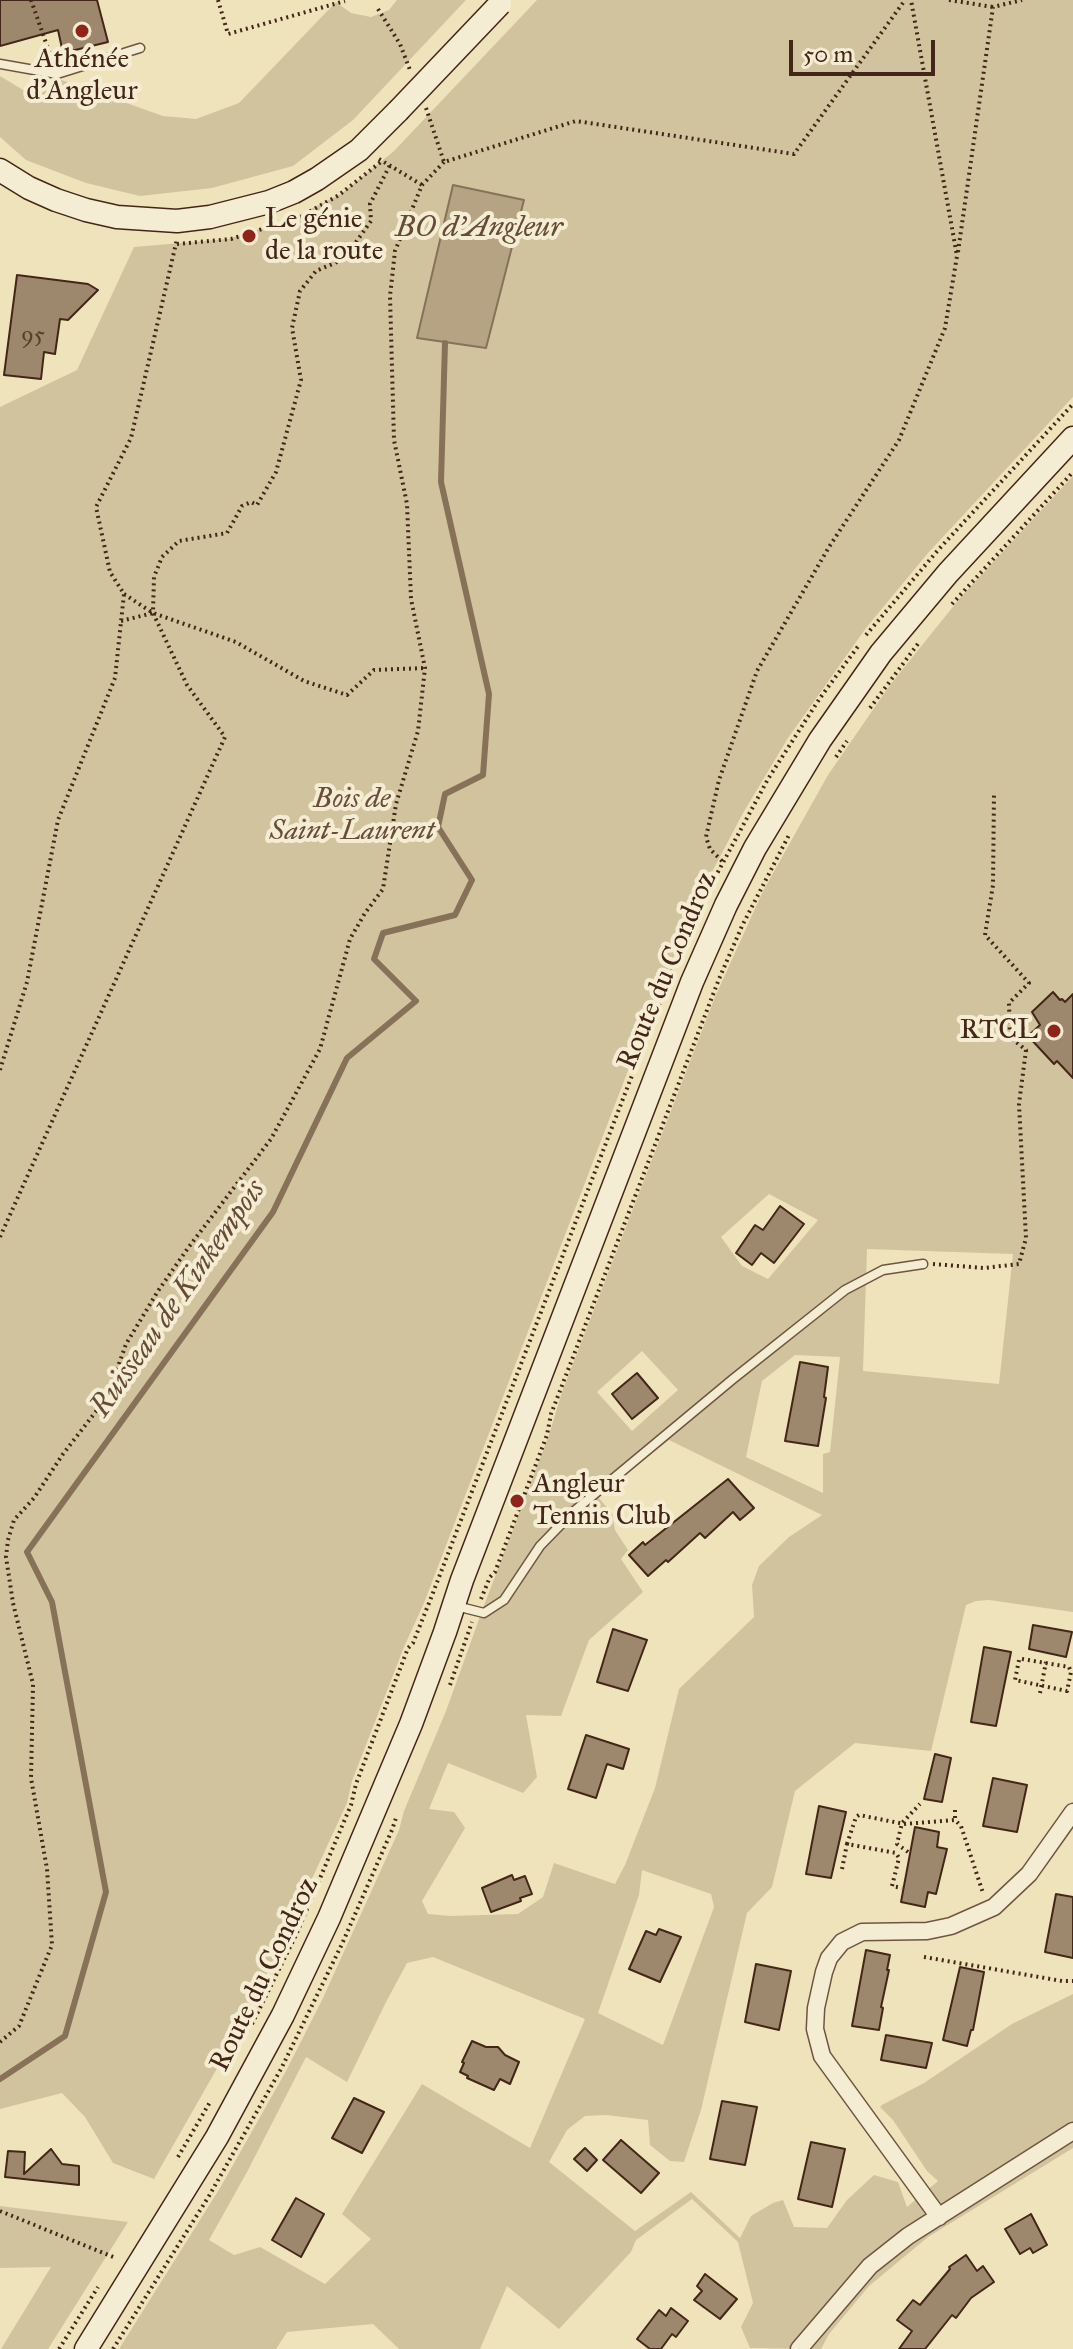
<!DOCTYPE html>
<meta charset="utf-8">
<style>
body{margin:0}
#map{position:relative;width:1073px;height:2349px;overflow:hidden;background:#efe3bb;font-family:"IM FELL Great Primer",serif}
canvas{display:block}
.scale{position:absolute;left:789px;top:40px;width:146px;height:36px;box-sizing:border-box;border:4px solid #442618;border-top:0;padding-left:10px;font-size:24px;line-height:28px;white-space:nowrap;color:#442618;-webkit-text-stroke:6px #f5edd3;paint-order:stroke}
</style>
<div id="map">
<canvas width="1073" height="2349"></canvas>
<div class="scale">50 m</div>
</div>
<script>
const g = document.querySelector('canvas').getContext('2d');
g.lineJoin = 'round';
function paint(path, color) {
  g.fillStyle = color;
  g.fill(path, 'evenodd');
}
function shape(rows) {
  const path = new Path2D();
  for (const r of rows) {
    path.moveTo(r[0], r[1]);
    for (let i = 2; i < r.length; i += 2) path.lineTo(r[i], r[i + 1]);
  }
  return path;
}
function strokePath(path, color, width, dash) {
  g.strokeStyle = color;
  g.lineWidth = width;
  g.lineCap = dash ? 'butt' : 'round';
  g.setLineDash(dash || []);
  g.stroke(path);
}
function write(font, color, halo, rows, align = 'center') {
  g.font = font + ' "IM FELL Great Primer",serif';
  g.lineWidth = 8;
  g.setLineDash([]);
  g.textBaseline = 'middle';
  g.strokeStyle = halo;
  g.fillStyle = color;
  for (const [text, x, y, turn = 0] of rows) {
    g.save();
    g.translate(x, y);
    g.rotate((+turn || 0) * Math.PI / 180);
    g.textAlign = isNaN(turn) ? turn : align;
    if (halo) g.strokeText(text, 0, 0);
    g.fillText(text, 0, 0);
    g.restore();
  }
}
paint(shape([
 [397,0,466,0,353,120,293,166,212,188,140,196,86,183,26,160,0,137,0,76,38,99,53,77,163,116,196,119,239,103,336,2,351,13,371,17,389,10],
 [537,0,1073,0,1073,397,928,553,866,628,788,738,743,813,712,872,660,987,424,1603,404,1647,352,1781,347,1803,287,1933,236,2035,154,2179,113,2163,85,2117,62,2093,0,2109,0,407,77,370,134,247,228,239,291,219,341,194,394,151],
 [1073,476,1073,994,1065,1002,1062,999,1039,1020,1037,1022,1040,1025,1029,1036,1053,1064,1057,1061,1073,1078,1073,1612,989,1600,976,1601,966,1605,931,1751,855,1743,795,1791,772,1887,747,1913,701,2110,684,2162,670,2161,650,2145,648,2120,606,2115,585,2116,567,2130,549,2162,635,2231,691,2192,740,2238,751,2216,773,2203,783,2200,794,2227,827,2228,847,2200,874,2175,898,2182,907,2207,938,2181,927,2171,893,2120,880,2107,882,2105,924,2083,1012,2024,1073,1994,1073,2148,928,2237,869,2286,829,2334,821,2349,750,2348,741,2327,753,2303,738,2242,692,2199,636,2240,631,2252,559,2329,507,2286,480,2349,399,2349,373,2324,287,2332,276,2349,119,2349,220,2188,286,2071,323,1998,399,1830,404,1811,446,1711,483,1608,549,1435,562,1392,715,997,763,891,828,775,890,685,960,598],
 [769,1194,818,1220,768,1279,742,1266,721,1237],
 [867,1249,1013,1254,999,1384,863,1371],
 [642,1351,678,1390,632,1431,597,1392],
 [795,1355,840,1357,830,1452,823,1454,823,1493,746,1457,762,1381],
 [669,1440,822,1515,789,1537,759,1566,752,1585,754,1617,679,1689,655,1788,625,1865,615,1884,554,1863,543,1897,518,1914,450,1916,428,1914,422,1901,465,1828,454,1812,429,1809,448,1763,523,1793,537,1777,526,1715,561,1716,589,1640,643,1592,621,1559,628,1550,615,1530,612,1513,597,1496],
 [642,1870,711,1894,714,1907,663,2045,598,2013,639,1895],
 [433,1957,585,2019,530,2148,422,2084,342,2214,371,2239,325,2284,260,2247,234,2255,209,2240,247,2172,306,2057,347,2082,386,2002,407,1963],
 [0,2206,128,2222,48,2349,1,2349,51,2267,0,2268]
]), '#d2c39f');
const water = shape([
 [453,185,524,200,486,348,417,338,453,185]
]);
paint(water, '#b5a384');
strokePath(water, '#887159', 2);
strokePath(shape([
 [0,2079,65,2036,106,1892,52,1602,27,1552,273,1212,347,1058,416,1001,374,959,383,933,455,915,472,880,438,827,445,794,483,775,489,694,441,482,445,343]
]), '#887159', 6);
const building = shape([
 [0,0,97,0,108,42,63,53,58,30,0,46,0,0],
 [17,275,88,284,98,290,68,320,60,319,55,354,44,352,41,379,4,375,17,275],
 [1053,992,1060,1000,1062,999,1065,1002,1073,994,1073,1078,1057,1061,1054,1064,1028,1036,1040,1025,1032,1012,1053,992],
 [780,1206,804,1224,774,1263,761,1253,752,1265,736,1253,755,1225,763,1230,780,1206],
 [800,1362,828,1367,824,1397,826,1398,818,1446,785,1441,800,1362],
 [637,1373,658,1398,632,1419,612,1394,637,1373],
 [728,1479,754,1508,740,1520,733,1512,705,1538,700,1533,668,1562,666,1560,648,1576,629,1555,643,1542,645,1545,728,1479],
 [1033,1625,1072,1632,1066,1657,1029,1649,1033,1625],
 [613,1629,647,1640,628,1691,597,1682,613,1629],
 [984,1647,1011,1652,996,1726,971,1722,984,1647],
 [586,1735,629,1749,623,1769,607,1764,596,1798,568,1789,586,1735],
 [935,1754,951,1758,942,1802,924,1799,935,1754],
 [993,1778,1027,1785,1017,1832,983,1826,993,1778],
 [819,1806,846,1812,831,1878,806,1874,819,1806],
 [915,1827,939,1832,937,1847,947,1849,936,1894,928,1892,925,1907,901,1902,915,1827],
 [512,1875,514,1880,525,1876,532,1894,520,1898,521,1901,491,1912,482,1888,512,1875],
 [1056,1894,1073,1897,1073,1958,1045,1952,1056,1894],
 [659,1929,681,1937,660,1982,629,1969,646,1931,656,1935,659,1929],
 [866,1950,890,1955,887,1970,889,1970,881,2007,883,2008,879,2030,852,2026,866,1950],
 [756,1964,791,1971,779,2030,745,2022,756,1964],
 [960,1967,984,1972,973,2030,971,2030,967,2046,943,2040,960,1967],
 [886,2035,932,2043,926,2068,881,2060,886,2035],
 [472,2041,486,2047,498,2047,505,2055,519,2062,510,2084,500,2079,494,2090,467,2078,468,2076,460,2072,464,2063,462,2062,472,2041],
 [354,2098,384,2112,362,2153,332,2138,354,2098],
 [722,2101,757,2107,745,2165,710,2159,722,2101],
 [621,2140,659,2173,641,2193,603,2160,621,2140],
 [811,2142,845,2149,832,2207,798,2199,811,2142],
 [585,2148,597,2160,587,2171,574,2159,585,2148],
 [51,2149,62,2164,79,2166,79,2185,5,2177,8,2151,25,2152,24,2174,51,2149],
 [296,2198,324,2214,301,2257,272,2240,296,2198],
 [1031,2214,1047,2245,1033,2253,1030,2248,1020,2254,1005,2229,1031,2214],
 [966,2255,977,2271,983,2266,994,2282,971,2298,956,2318,952,2315,925,2349,899,2349,912,2331,897,2320,913,2300,920,2305,950,2269,949,2267,966,2255],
 [705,2274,737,2299,720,2319,694,2300,702,2291,697,2286,705,2274],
 [671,2308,688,2321,676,2337,672,2334,661,2349,650,2349,637,2339,659,2310,666,2316,671,2308]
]);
paint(building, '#9d886d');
strokePath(building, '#442618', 2);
const lane = shape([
 [0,64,57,74,140,48],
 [456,1606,484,1613,504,1600,540,1546,573,1512,733,1379,845,1290,883,1270,923,1264]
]);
const street = shape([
 [939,2217,822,2056,815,2029,816,2008,824,1972,829,1958,842,1942,862,1932,927,1931,951,1926,994,1907,1029,1874,1073,1812],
 [799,2349,870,2266,908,2236,1073,2131]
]);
const secondary = shape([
 [0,170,29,188,56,200,86,210,117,217,177,221,210,217,269,202,294,192,317,179,359,150,398,111],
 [86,2349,217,2137,283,2015,329,1918,411,1724,445,1632,462,1580,692,982,726,905,755,848,820,740,881,653,948,573,1073,438]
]);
strokePath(lane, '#6f5541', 11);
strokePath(street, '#6f5541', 19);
strokePath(secondary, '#442618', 25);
strokePath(shape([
 [31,0,52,60],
 [218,0,228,34,345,1],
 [949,0,993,7],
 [378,9,400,44,410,70],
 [426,108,444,162,576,121,794,154,905,0],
 [379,159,422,185],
 [177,244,231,239,300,217,339,195,382,161],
 [958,252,993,7,1022,0],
 [124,594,153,613,236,642,304,681,347,695,374,670,425,668],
 [952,604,1073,472],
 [121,621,153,613],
 [866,635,939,549,1073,404],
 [870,708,920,641],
 [836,757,847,741],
 [722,861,710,849,706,837,719,780,757,671,829,547,899,440,945,328,957,256,911,0],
 [712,883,768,779,820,698,859,645],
 [0,1070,27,982,58,820,115,678,124,594,110,572,96,507,131,438,177,239],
 [0,1237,225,737,187,685,153,613,154,577,162,557,179,541,227,533,242,506,251,502,257,505,276,472,301,380,292,328,300,291,316,271,344,259,371,221,370,204,390,165],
 [933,1264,984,1268,1019,1264,1026,1238,1019,1104,1026,1050,1010,1037,1009,1003,1029,983,985,935,993,885,994,793],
 [481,1599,490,1577,495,1572,547,1435,551,1414,719,979,742,926,790,833],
 [1022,1659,1069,1667,1071,1672,1067,1691,1015,1680,1019,1660,1022,1659],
 [450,1685,472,1622],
 [1040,1693,1046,1662],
 [955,1810,955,1820],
 [847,1844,856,1817,859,1815,904,1824,955,1820,961,1826,983,1893],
 [908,1852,897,1844,902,1823,920,1804],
 [842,1869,847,1844,896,1853,899,1858,892,1886,902,1888],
 [924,1957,1062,1981,1073,1981],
 [252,2024,296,1935,351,1805,356,1784,408,1648,413,1643,431,1598,671,974,703,901],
 [0,2042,19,2026,52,1945,47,1869,31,1778,33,1684,13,1603,6,1557,8,1540,14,1520,34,1498,63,1454,101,1405,114,1378,126,1344,158,1291,188,1248,271,1139,320,1049,350,939,365,913,383,889,396,804,418,731,425,668,411,599,407,504,394,440,390,296,395,251,422,185,444,162],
 [178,2157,210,2102],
 [0,2211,116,2258],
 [59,2349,98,2287],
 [113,2349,209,2196,281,2069,342,1944,392,1830,397,1815]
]), '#442618', 4, [2, 4]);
strokePath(lane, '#f5edd3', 8);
strokePath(street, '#f5edd3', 16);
strokePath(secondary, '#f5edd3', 22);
const secondaryBridge = shape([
 [398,111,500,4]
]);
strokePath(secondaryBridge, '#442618', 25, []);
strokePath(secondaryBridge, '#f5edd3', 22);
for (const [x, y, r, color] of [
 [82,31,8,"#8f2418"],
 [249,236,8,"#8f2418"],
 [1054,1031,8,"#8f2418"],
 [517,1501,8,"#8f2418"]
]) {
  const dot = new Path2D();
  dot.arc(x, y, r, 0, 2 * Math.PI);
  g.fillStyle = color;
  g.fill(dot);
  strokePath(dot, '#f5edd3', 3);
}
write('24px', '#5a3e2d', null, [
 ["95",33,336]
]);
write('28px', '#442618', '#f5edd3', [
 ["Athénée",82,60,"center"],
 ["d'Angleur",82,92,"center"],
 ["Le génie",265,220],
 ["de la route",265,252],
 ["RTCL",1038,1031,"right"],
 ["Angleur",533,1485],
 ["Tennis Club",533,1517]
], 'left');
write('italic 28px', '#684d3a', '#f5edd3', [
 ["Bois de",352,800],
 ["Saint-Laurent",352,832]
]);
write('28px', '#442618', '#f5edd3', [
 ["Route du Condroz",668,971,-67],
 ["Route du Condroz",265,1975,-64]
]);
write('italic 30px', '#664c38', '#f5edd3', [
 ["BO d'Angleur",479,229],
 ["Ruisseau de Kinkempois",179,1299,-55]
]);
</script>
